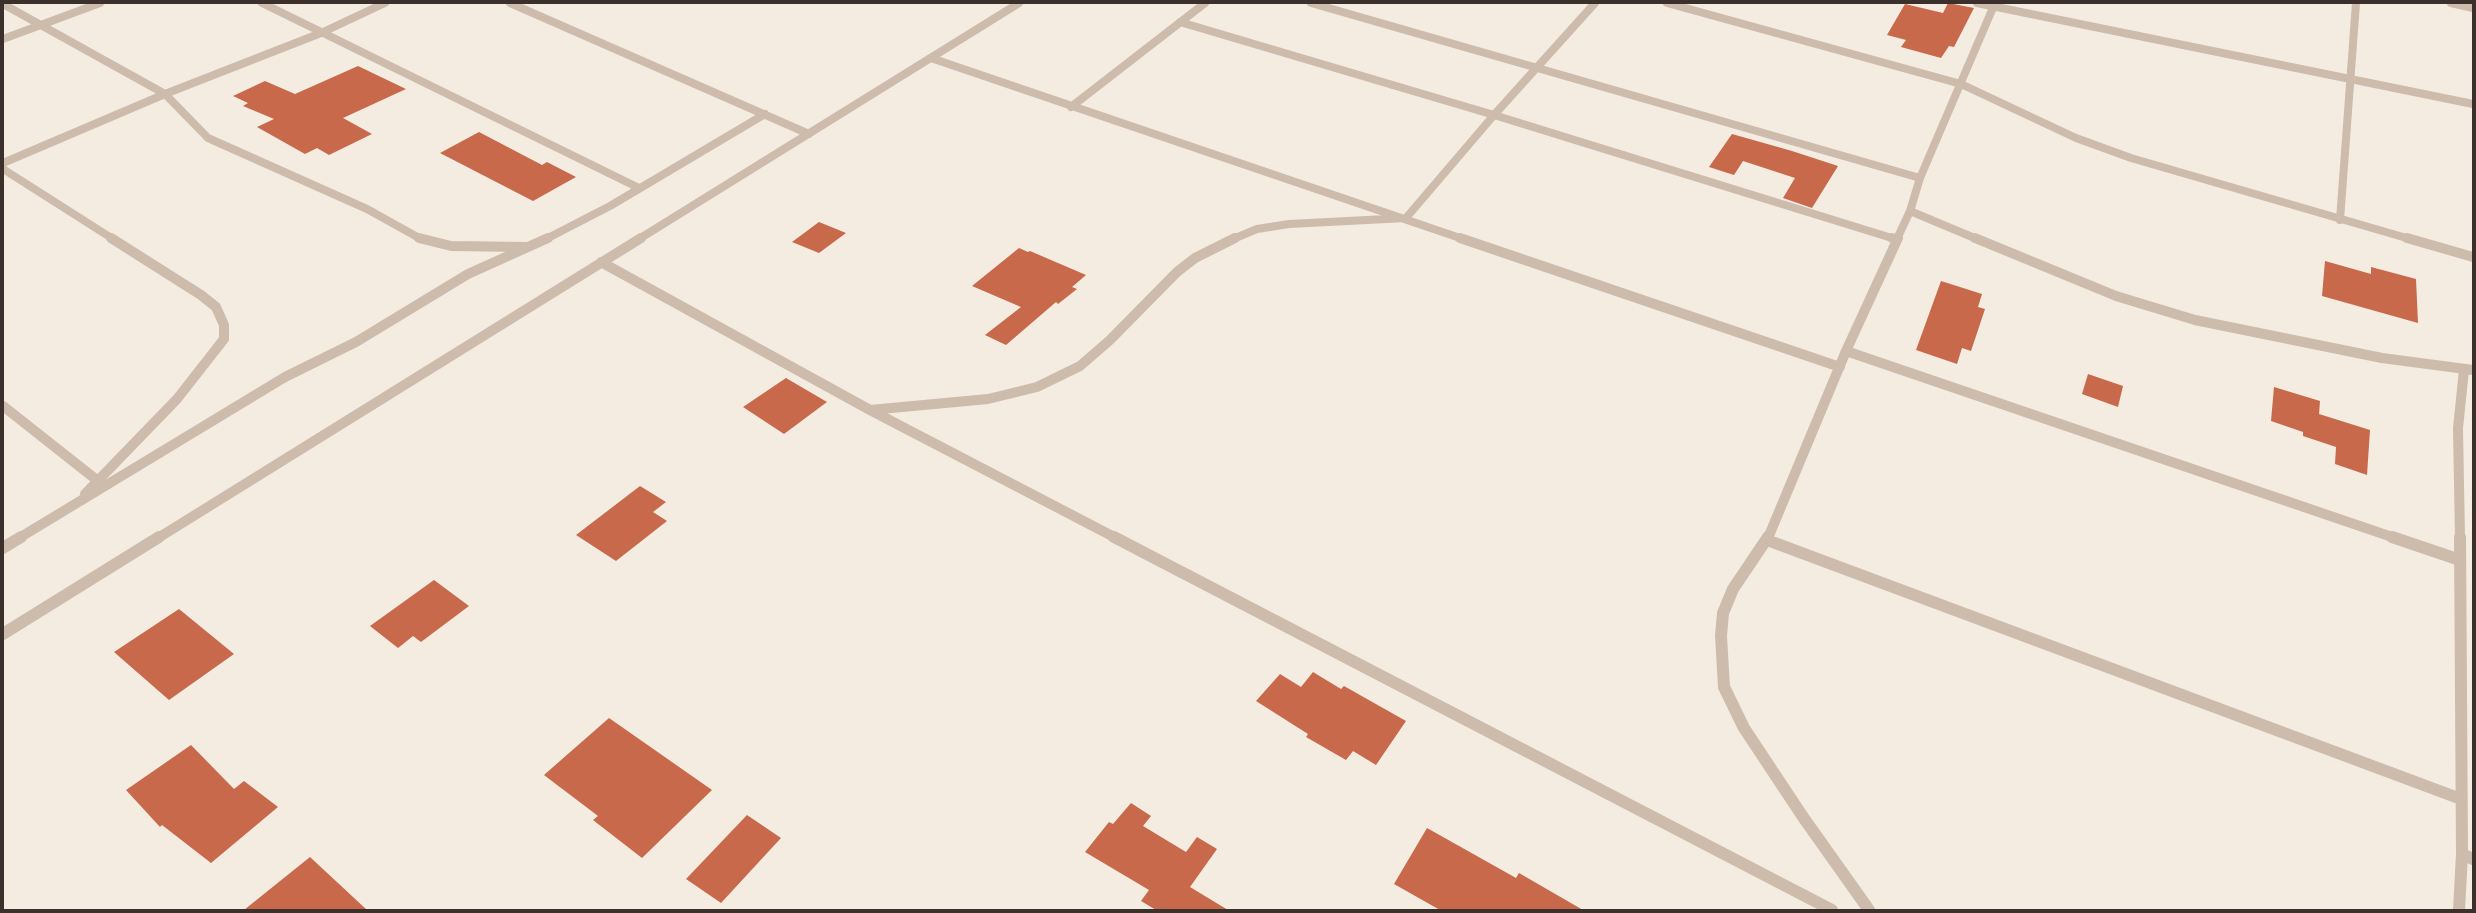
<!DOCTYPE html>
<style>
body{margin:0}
#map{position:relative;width:2476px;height:913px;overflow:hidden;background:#f4ebe1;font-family:Karla,sans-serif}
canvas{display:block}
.frame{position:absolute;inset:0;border:4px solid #3b302b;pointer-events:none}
</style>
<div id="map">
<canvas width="2476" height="913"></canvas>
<div class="frame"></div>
</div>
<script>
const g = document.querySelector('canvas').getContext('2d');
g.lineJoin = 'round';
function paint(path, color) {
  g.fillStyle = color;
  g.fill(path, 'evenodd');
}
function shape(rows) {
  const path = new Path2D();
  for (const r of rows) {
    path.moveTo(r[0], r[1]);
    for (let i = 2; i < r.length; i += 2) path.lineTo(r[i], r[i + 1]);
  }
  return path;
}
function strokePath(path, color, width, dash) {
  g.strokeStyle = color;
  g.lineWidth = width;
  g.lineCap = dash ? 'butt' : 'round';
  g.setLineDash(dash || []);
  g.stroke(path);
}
paint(shape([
 [1948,3,1974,8,1954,47,1949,46,1941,58,1901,47,1906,40,1887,35,1905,4,1943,13],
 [358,66,406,89,343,118,372,134,329,155,317,148,305,154,257,127,274,119,243,106,248,103,233,96,265,81,295,94],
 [479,132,542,165,547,162,576,177,533,201,440,153],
 [1732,134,1792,151,1838,166,1812,208,1783,198,1795,178,1743,161,1734,175,1709,167],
 [819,222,846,233,819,253,792,242],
 [1019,248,1028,252,1030,251,1086,275,1072,287,1077,289,1058,304,1056,302,1006,345,985,335,1021,307,972,286],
 [2325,261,2371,274,2371,267,2416,279,2418,323,2322,296],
 [1941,281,1982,294,1978,307,1985,309,1971,351,1962,348,1957,364,1916,350],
 [2088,374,2123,386,2118,407,2082,394],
 [786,378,827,402,784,434,743,407],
 [2274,387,2320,401,2319,414,2370,430,2367,475,2335,464,2336,447,2303,436,2303,432,2271,421],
 [640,486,666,502,653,512,667,521,616,561,576,535],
 [434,580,469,606,421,642,413,636,398,648,370,626],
 [179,609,234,654,169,700,114,652],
 [1313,672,1341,689,1344,686,1406,721,1376,765,1353,751,1346,760,1306,737,1308,734,1256,701,1280,674,1301,687],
 [609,718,712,790,642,858,593,820,598,816,544,775],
 [191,745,234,789,244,781,278,807,211,863,162,825,160,827,126,790],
 [1131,803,1151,816,1143,826,1186,852,1197,837,1217,849,1190,887,1228,910,1156,910,1141,901,1149,890,1085,852,1109,822,1113,824],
 [747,815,781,838,721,903,686,879],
 [1427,828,1516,878,1519,873,1583,910,1440,910,1394,884],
 [310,857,367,910,244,910]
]), '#c8694b');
strokePath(shape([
 [262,3,639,188],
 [510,3,809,134],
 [1311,3,1920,178],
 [1667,3,1961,84,2076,138,2131,158,2410,239],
 [1977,3,2473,104],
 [2451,3,2473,8],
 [3,4,165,94,208,138,367,209,421,239],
 [1180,22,1494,115,1895,239],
 [3,39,100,3],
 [931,58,1463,239],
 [1071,107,1205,3],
 [3,163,165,94,321,33,385,3],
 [3,169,113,239],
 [1910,211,1977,239],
 [2340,220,2356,3],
 [546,239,610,206,765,114],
 [639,239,1019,3],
 [1233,239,1257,229,1289,224,1406,218,1494,115,1595,3],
 [1897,239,1910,211,1920,178,1995,3]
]), '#cdbbac', 8);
strokePath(shape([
 [419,238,451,246,525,247],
 [1460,238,1840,367],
 [1892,238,1896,239],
 [1975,238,2116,296,2195,320,2382,358,2473,370],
 [2407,238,2473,257],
 [601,262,870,410,1116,538],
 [1846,351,2395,538],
 [3,406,98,481],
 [870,410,988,399,1037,387,1080,366,1110,340,1177,272,1195,258,1235,238],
 [85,494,177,399,224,339,224,325,216,307,201,295,111,238],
 [19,538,285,377,356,342,468,274,548,238],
 [158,538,641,238],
 [1768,538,1846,351,1898,238],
 [2460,538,2458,428,2464,370]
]), '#cdbbac', 10);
strokePath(shape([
 [1114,537,1832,910],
 [1768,537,1733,589,1723,613,1721,636,1724,687,1744,728,1803,817,1869,910],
 [2392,537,2460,560],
 [1767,540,2461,799],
 [3,548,21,537],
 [3,634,159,537],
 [2462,854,2473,859],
 [2459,910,2462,854,2460,537]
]), '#cdbbac', 12);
</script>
